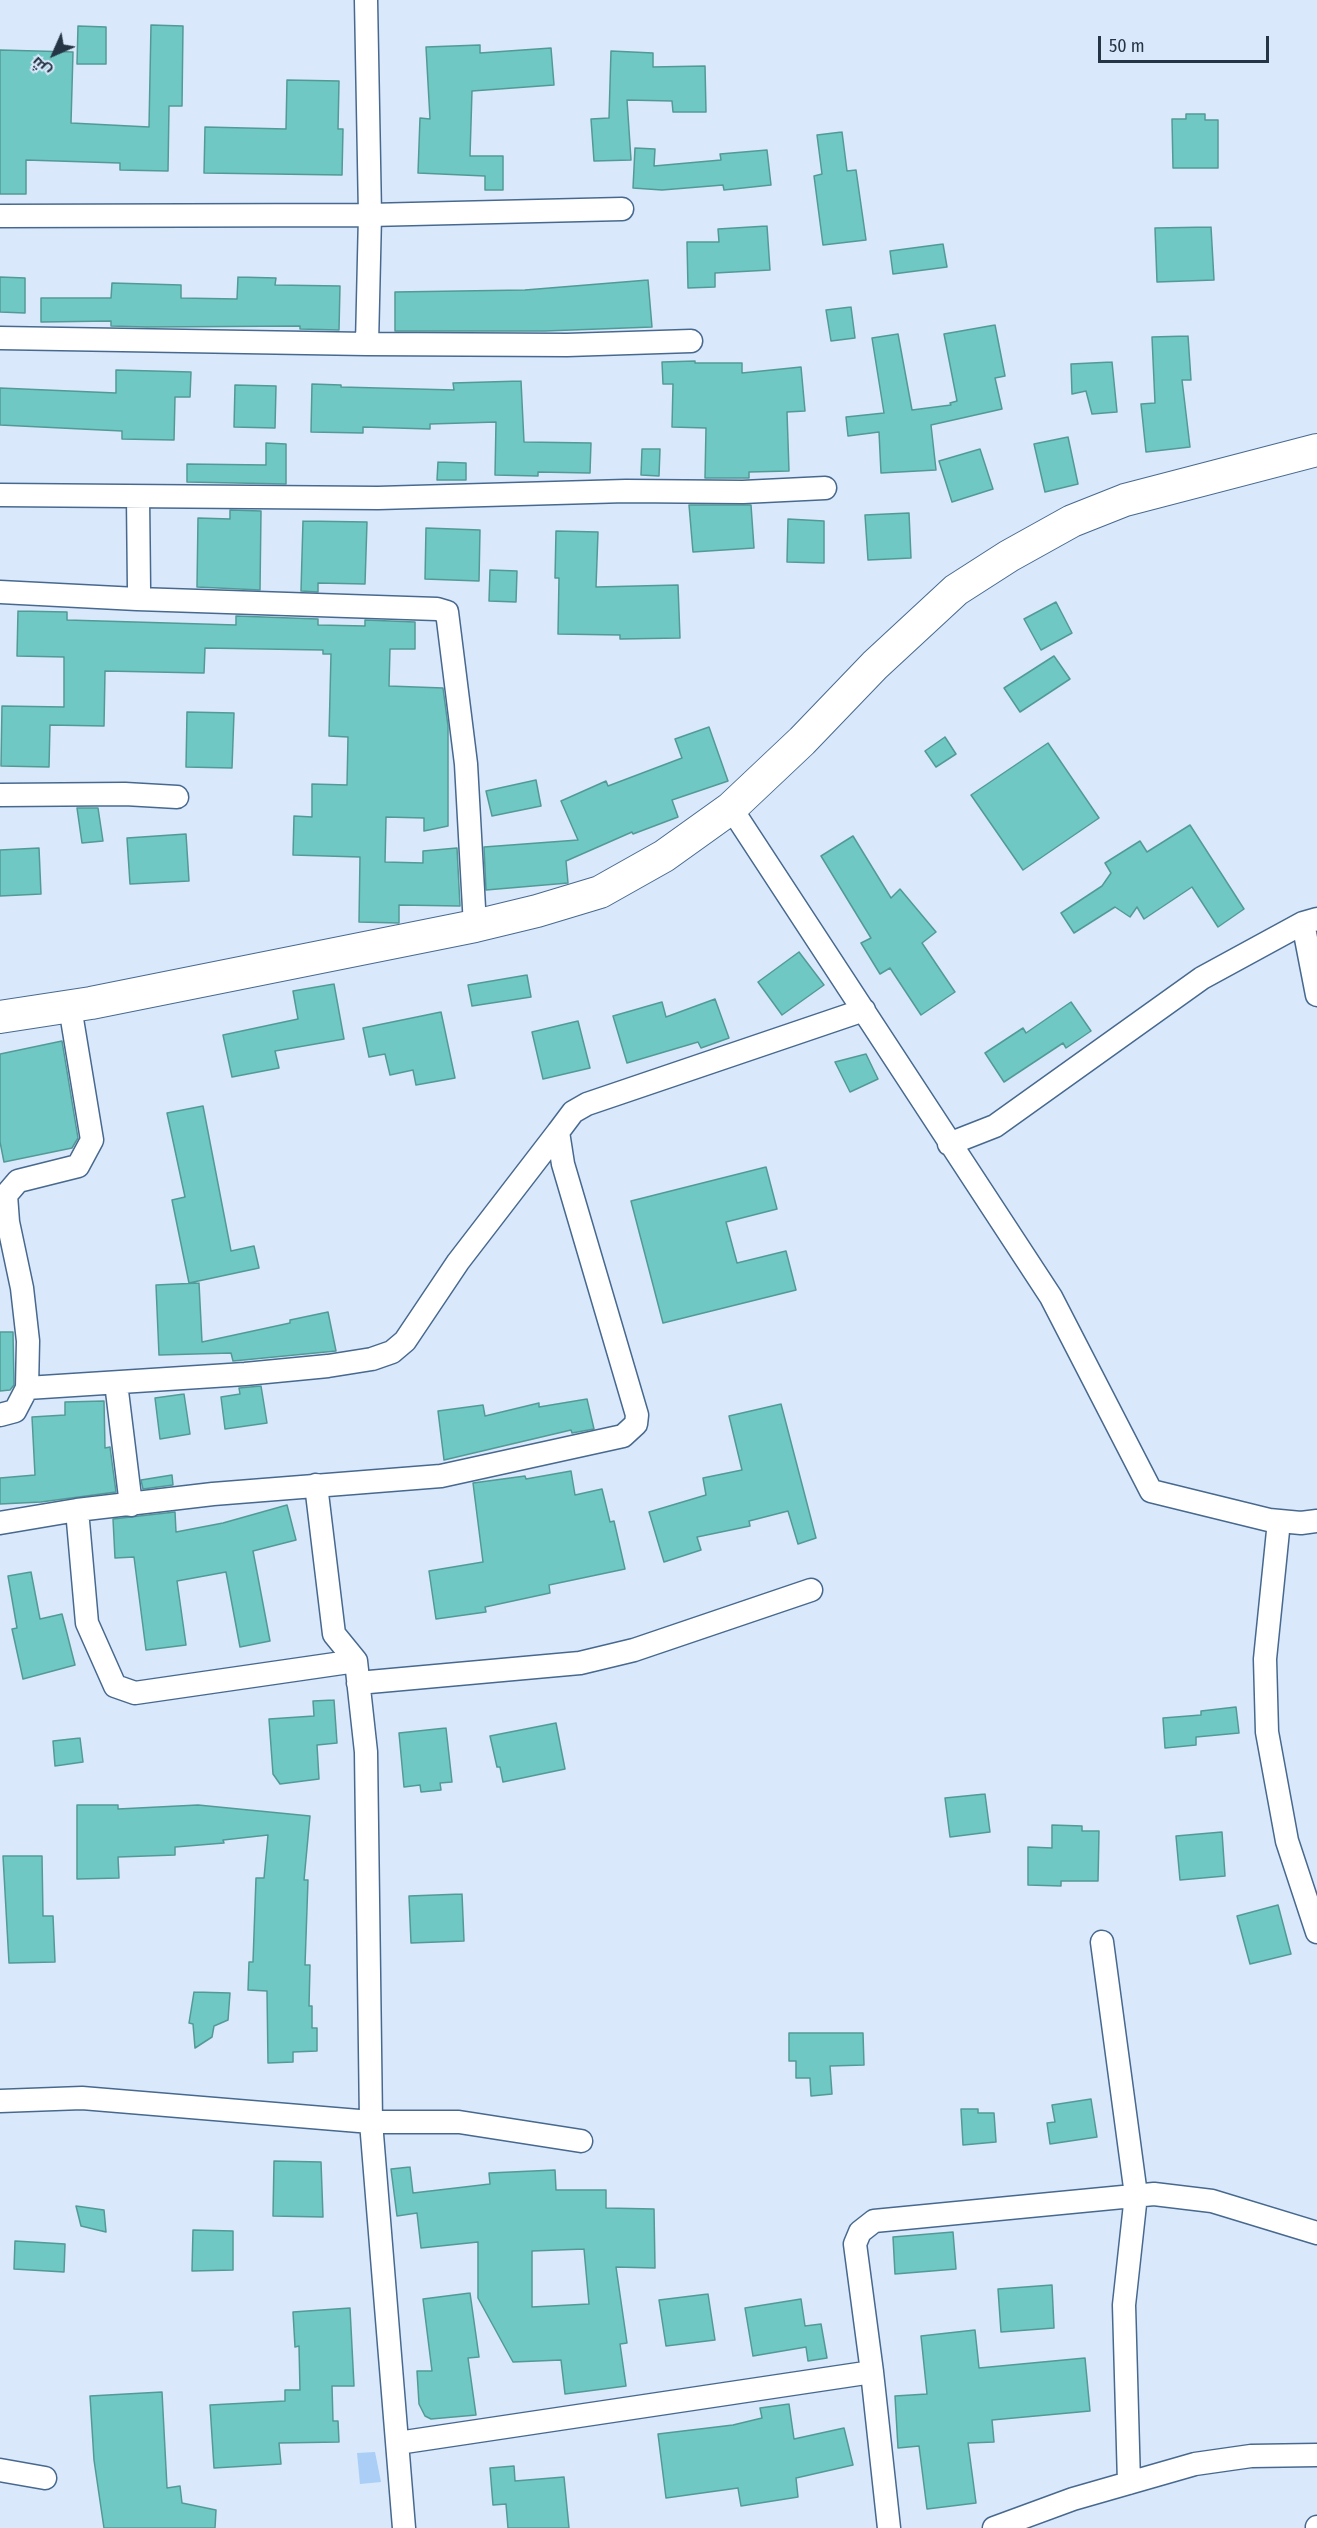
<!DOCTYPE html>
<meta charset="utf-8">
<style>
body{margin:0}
#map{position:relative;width:1317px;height:2528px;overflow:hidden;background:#d9e8fa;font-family:"Fira Sans Condensed",Cairo,sans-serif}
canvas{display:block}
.north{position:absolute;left:24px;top:24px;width:60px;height:60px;-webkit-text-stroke:4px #d9e8fa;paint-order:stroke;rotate:225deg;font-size:16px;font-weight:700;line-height:24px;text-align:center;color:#263545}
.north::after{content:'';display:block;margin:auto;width:21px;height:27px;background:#263545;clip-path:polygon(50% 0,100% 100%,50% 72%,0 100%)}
.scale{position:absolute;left:1098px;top:36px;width:171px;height:27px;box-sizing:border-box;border:3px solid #263545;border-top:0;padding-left:8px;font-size:18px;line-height:21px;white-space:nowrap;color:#263545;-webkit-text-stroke:4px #d9e8fa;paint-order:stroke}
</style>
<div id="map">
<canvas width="1317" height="2528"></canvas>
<div class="north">ش</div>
<div class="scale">50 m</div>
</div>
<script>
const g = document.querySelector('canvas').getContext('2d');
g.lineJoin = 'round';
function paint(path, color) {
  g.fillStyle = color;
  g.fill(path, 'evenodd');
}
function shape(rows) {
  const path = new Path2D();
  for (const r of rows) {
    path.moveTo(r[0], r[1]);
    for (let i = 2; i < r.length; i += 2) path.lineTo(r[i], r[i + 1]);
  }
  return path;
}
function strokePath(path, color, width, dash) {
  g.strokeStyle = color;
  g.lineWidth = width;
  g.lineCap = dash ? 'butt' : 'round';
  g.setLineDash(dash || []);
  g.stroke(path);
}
paint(shape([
 [375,2452,381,2482,360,2484,357,2453]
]), '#aacef6');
const building = shape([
 [151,25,183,26,182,106,169,106,168,171,120,170,120,163,26,160,26,194,0,194,0,50,73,52,71,123,149,127,151,25],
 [78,26,106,27,106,64,77,64,78,26],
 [480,45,480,53,551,48,554,85,472,91,470,156,503,156,503,190,485,190,485,176,418,173,420,118,430,119,426,47,480,45],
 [611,51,653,53,653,67,705,66,706,112,673,112,672,101,627,100,631,160,594,161,591,119,609,118,611,51],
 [287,80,339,81,338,129,343,129,342,175,204,173,205,127,286,129,287,80],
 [1186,114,1205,114,1205,120,1218,120,1218,168,1173,168,1172,119,1186,119,1186,114],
 [842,132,847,171,856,170,866,240,823,245,814,176,822,174,817,135,842,132],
 [635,148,655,149,654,166,721,160,720,154,767,150,771,185,724,190,723,185,662,190,633,188,635,148],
 [767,226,770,270,715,273,715,287,688,288,687,242,719,242,718,229,767,226],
 [1211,227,1214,280,1157,282,1155,228,1211,227],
 [943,244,947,267,893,274,890,251,943,244],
 [0,277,25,278,25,313,0,312,0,277],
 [238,277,276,278,275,285,340,286,339,330,300,329,300,326,147,327,111,326,111,321,41,322,41,298,111,298,112,283,181,285,181,298,237,299,238,277],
 [648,280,652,327,545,331,395,331,395,292,525,290,648,280],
 [851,307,855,338,831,341,826,310,851,307],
 [995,325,1005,376,995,378,1002,409,931,425,936,470,881,473,879,432,848,436,846,417,884,413,872,338,898,334,912,410,951,405,950,403,957,401,944,334,995,325],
 [1188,336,1191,380,1182,380,1190,447,1146,452,1141,404,1155,403,1152,337,1188,336],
 [695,361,695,363,742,363,742,373,801,367,805,411,787,412,789,471,749,472,749,478,705,478,706,428,672,427,673,384,663,384,662,362,695,361],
 [1112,362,1117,412,1092,414,1086,391,1072,394,1071,364,1112,362],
 [116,370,191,372,190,397,175,397,174,440,122,439,122,431,0,425,0,388,116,393,116,370],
 [521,381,524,442,591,443,590,473,538,472,538,476,495,475,496,422,430,424,430,429,363,427,363,433,311,432,312,384,341,385,341,387,454,390,453,383,521,381],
 [235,385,276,386,275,428,234,427,235,385],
 [1068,437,1078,484,1045,492,1034,444,1068,437],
 [266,443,286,444,286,484,187,482,187,464,266,465,266,443],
 [642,449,660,449,659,476,641,475,642,449],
 [980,449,993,489,952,502,939,461,980,449],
 [438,462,466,463,466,480,437,480,438,462],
 [689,505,751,505,754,548,693,552,689,505],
 [230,510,261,511,260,590,197,587,198,518,230,519,230,510],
 [909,513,911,558,868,560,865,515,909,513],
 [788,519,824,521,824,563,787,562,788,519],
 [303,521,367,522,365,584,318,583,318,592,301,591,303,521],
 [426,528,480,530,479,581,425,579,426,528],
 [556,531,598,532,596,587,678,585,680,638,620,639,620,635,558,634,559,578,555,578,556,531],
 [490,570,517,571,516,602,489,601,490,570],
 [1056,602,1072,633,1041,650,1024,619,1056,602],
 [18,611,67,612,67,620,236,625,236,616,318,619,318,625,365,626,365,620,415,622,415,649,390,649,389,686,443,688,448,726,448,826,424,831,424,818,386,817,385,862,423,863,423,851,457,848,460,906,399,905,399,923,359,922,360,857,293,855,294,816,312,817,312,784,347,785,348,737,329,736,331,654,323,654,323,650,205,648,204,673,105,671,104,726,50,725,49,767,1,766,2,706,64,707,64,657,17,656,18,611],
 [1054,656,1070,679,1020,712,1004,688,1054,656],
 [187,712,234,713,232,768,186,767,187,712],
 [709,727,728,781,672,800,678,817,633,834,632,832,566,861,568,883,486,890,484,847,578,840,561,801,606,781,608,786,682,758,675,739,709,727],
 [945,737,956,754,936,767,925,751,945,737],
 [1048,743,1099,818,1023,870,971,795,1048,743],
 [536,780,541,806,492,816,486,791,536,780],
 [77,808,98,808,103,841,82,843,77,808],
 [1190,825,1244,909,1218,927,1192,887,1144,919,1137,907,1130,917,1115,907,1074,933,1061,913,1102,886,1111,873,1105,863,1140,841,1147,852,1190,825],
 [186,834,189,881,130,884,127,838,186,834],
 [853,836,891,898,900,889,936,932,922,943,955,992,921,1015,890,968,880,974,861,943,871,938,821,856,853,836],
 [39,848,41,894,0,896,0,850,39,848],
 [799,952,824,985,782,1015,758,982,799,952],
 [527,975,531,997,472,1006,468,985,527,975],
 [334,984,344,1039,275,1051,279,1068,232,1077,223,1035,298,1019,293,991,334,984],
 [715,999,729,1038,701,1048,698,1042,627,1063,613,1016,662,1002,666,1017,715,999],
 [1071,1002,1091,1031,1066,1048,1063,1043,1004,1082,985,1053,1023,1028,1026,1033,1071,1002],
 [441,1012,455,1078,416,1085,413,1070,390,1075,385,1054,369,1057,363,1028,441,1012],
 [578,1021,590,1068,543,1079,532,1032,578,1021],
 [62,1041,78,1138,72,1148,4,1162,0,1142,0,1054,62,1041],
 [866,1054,878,1079,850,1092,835,1062,866,1054],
 [203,1106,231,1251,254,1246,259,1268,189,1283,172,1200,185,1197,167,1113,203,1106],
 [766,1167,777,1209,726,1222,737,1263,786,1251,796,1290,663,1323,631,1201,766,1167],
 [199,1283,202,1342,290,1323,290,1320,328,1312,336,1351,233,1361,231,1353,159,1355,156,1285,199,1283],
 [0,1332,13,1332,14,1385,10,1390,0,1391,0,1332],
 [261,1386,267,1423,225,1429,221,1397,240,1394,239,1388,261,1386],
 [184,1394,190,1434,160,1439,155,1398,184,1394],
 [587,1399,594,1429,572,1433,571,1430,444,1460,438,1411,483,1405,485,1416,539,1403,539,1407,587,1399],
 [104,1401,105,1448,110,1447,116,1492,41,1502,0,1504,0,1478,35,1475,32,1417,65,1415,65,1402,104,1401],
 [781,1404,816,1538,798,1544,788,1511,749,1521,750,1526,697,1537,701,1550,664,1562,649,1512,706,1495,703,1478,742,1470,729,1416,781,1404],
 [571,1471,575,1495,602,1489,610,1522,614,1521,625,1569,549,1585,550,1593,485,1607,486,1612,436,1619,429,1571,483,1562,473,1483,525,1476,526,1479,571,1471],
 [172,1475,173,1485,143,1489,141,1480,172,1475],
 [287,1505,296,1540,253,1551,270,1641,240,1647,226,1572,177,1581,186,1645,146,1650,134,1557,115,1558,113,1519,175,1512,176,1532,223,1523,287,1505],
 [31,1572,40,1619,62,1614,75,1665,23,1679,12,1629,17,1628,8,1576,31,1572],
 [334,1700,337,1743,317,1745,319,1779,280,1784,273,1774,269,1719,314,1716,313,1701,334,1700],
 [1236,1707,1239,1733,1196,1737,1196,1745,1165,1748,1163,1718,1201,1715,1201,1711,1236,1707],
 [556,1723,565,1769,503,1782,500,1767,497,1767,490,1736,556,1723],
 [446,1728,452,1782,440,1783,441,1790,421,1792,420,1785,404,1787,399,1733,446,1728],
 [80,1738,83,1762,55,1766,53,1741,80,1738],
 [985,1794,990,1832,950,1837,945,1798,985,1794],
 [77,1805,118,1805,118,1809,198,1805,310,1816,304,1880,308,1880,305,1965,310,1965,309,2006,312,2006,312,2028,317,2028,317,2051,293,2052,293,2062,268,2063,267,1991,248,1990,249,1962,253,1962,256,1878,264,1878,268,1835,223,1840,224,1843,175,1847,175,1855,118,1857,119,1878,77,1879,77,1805],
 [1052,1825,1082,1826,1082,1831,1099,1831,1098,1881,1061,1881,1061,1886,1028,1885,1028,1847,1052,1848,1052,1825],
 [1222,1832,1225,1876,1180,1880,1176,1836,1222,1832],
 [3,1856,42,1856,43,1916,53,1916,55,1962,9,1963,3,1856],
 [462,1894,464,1941,411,1943,409,1896,462,1894],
 [1278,1905,1291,1954,1250,1964,1237,1916,1278,1905],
 [194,1992,230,1993,228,2020,214,2026,212,2037,195,2048,193,2024,189,2023,194,1992],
 [789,2033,863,2033,864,2065,830,2066,832,2094,811,2096,810,2078,796,2078,796,2061,789,2061,789,2033],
 [1091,2099,1097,2137,1050,2144,1047,2123,1055,2122,1052,2105,1091,2099],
 [961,2109,978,2109,978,2113,994,2113,996,2142,963,2145,961,2109],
 [274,2161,321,2162,323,2217,273,2216,274,2161],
 [410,2167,413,2193,490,2184,489,2173,555,2170,556,2190,606,2190,606,2208,654,2209,655,2268,616,2267,627,2343,620,2344,626,2386,565,2394,561,2360,513,2362,478,2298,478,2242,421,2248,417,2213,397,2216,391,2169,410,2167],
 [584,2249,589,2304,532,2307,532,2251,584,2249],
 [76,2206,104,2210,106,2232,81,2226,76,2206],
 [193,2230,233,2231,233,2270,192,2271,193,2230],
 [953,2232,956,2269,895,2274,893,2237,953,2232],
 [15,2241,65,2244,64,2272,14,2269,15,2241],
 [1052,2285,1054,2328,1001,2332,998,2289,1052,2285],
 [470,2293,479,2357,468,2358,476,2415,431,2419,425,2416,419,2404,417,2371,432,2371,423,2299,470,2293],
 [708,2294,715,2340,666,2346,659,2300,708,2294],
 [801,2299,805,2326,821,2324,827,2358,808,2361,806,2347,753,2356,745,2308,801,2299],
 [350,2308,354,2386,332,2386,333,2421,338,2421,339,2442,279,2443,281,2464,214,2468,210,2405,285,2401,285,2390,300,2390,299,2346,295,2347,293,2312,350,2308],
 [975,2330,979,2368,1085,2358,1090,2411,992,2420,994,2442,968,2443,976,2503,927,2509,919,2446,898,2448,895,2396,927,2394,921,2336,975,2330],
 [162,2392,167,2488,180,2486,182,2503,216,2510,215,2528,104,2528,94,2460,90,2396,162,2392],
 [789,2404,794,2439,844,2428,853,2465,796,2478,798,2497,741,2506,738,2488,666,2498,658,2434,733,2425,762,2418,760,2408,789,2404],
 [514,2466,515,2481,564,2477,569,2528,508,2528,506,2504,493,2505,490,2468,514,2466]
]);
paint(building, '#70c8c4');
strokePath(building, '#529a97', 1.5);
const street = shape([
 [0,216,370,215,622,209],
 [0,338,367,344,370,215,366,0],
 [367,344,567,345,691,341],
 [0,495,378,498,626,491,743,492,825,488],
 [138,497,139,589,137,599,437,609,447,612,466,764,475,926],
 [0,592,137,599],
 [0,795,125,794,177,797],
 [731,808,1051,1297,1151,1491,1269,1520,1301,1523,1317,1521],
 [1303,923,1317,995],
 [949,1144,995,1126,1202,978,1303,923,1317,919],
 [116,1383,131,1505],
 [27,1388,245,1374,328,1366,372,1359,392,1352,405,1341,458,1262,558,1132],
 [0,1415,15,1411,27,1388,28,1341,22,1288,8,1222,6,1195,18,1181,78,1166,92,1140,70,1007],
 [316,1485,334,1634,356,1661,366,1752,371,2122,404,2528],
 [77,1510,87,1623,115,1686,135,1693,356,1661],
 [1279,1521,1265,1659,1267,1732,1287,1841,1317,1932],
 [0,1523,77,1510,213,1494,441,1476,623,1436,636,1424,637,1415,563,1164,558,1132,573,1112,587,1104,864,1010],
 [358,1683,580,1663,634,1650,811,1590],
 [1102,1942,1136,2195,1124,2305,1129,2483],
 [0,2101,82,2098,371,2122,459,2122,581,2141],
 [872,2372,855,2244,860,2232,874,2221,1154,2194,1212,2201,1317,2233],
 [398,2443,872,2372,889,2528],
 [0,2470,45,2478],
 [994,2528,1073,2499,1195,2464,1251,2456,1317,2455],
 [1317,2528,1317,2527]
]);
const secondary = shape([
 [0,1017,91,1003,475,926,537,911,600,892,664,856,731,808,802,741,875,665,956,590,1009,556,1072,521,1125,500,1317,450]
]);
strokePath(street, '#47698f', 25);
strokePath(secondary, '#47698f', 34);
strokePath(street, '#fff', 22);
strokePath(secondary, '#fff', 32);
</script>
